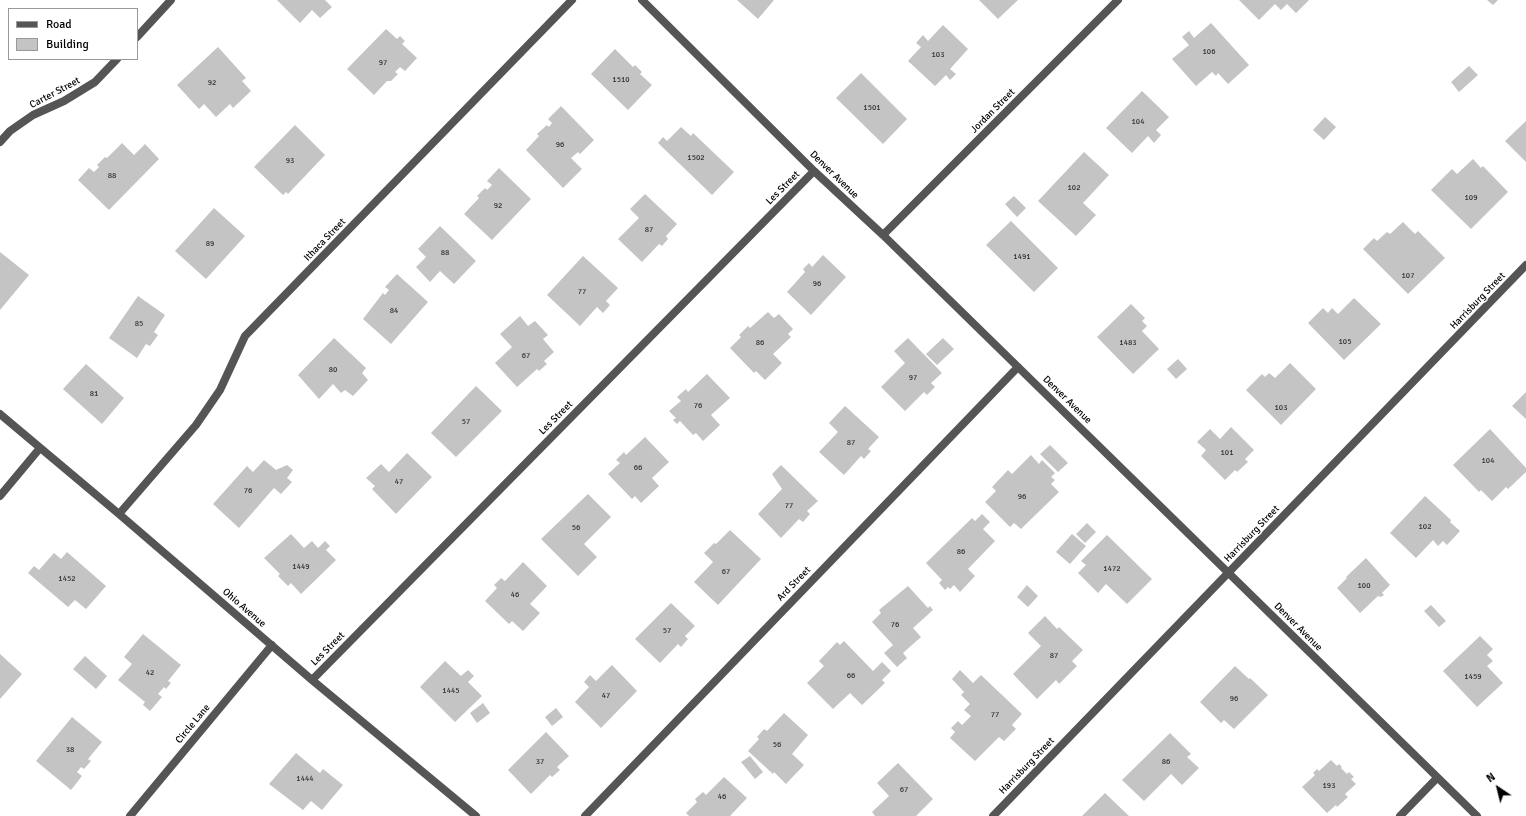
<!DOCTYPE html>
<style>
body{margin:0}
#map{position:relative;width:1526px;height:816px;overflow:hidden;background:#fff;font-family:Signika,sans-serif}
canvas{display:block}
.legend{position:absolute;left:8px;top:8px;width:130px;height:52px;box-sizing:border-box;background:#fff;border:1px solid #999;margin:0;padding:5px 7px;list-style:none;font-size:12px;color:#000}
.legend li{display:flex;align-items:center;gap:8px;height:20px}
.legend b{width:20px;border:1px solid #999}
.north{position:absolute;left:1478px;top:768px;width:40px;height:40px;-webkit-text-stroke:3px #fff;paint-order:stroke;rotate:325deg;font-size:11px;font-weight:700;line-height:16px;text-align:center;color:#000}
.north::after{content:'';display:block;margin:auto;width:14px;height:18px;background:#000;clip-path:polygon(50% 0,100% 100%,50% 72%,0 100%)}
</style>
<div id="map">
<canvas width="1526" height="816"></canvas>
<ul class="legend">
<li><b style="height:5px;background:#555"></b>Road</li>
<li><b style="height:11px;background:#c4c4c4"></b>Building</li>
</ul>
<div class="north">N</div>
</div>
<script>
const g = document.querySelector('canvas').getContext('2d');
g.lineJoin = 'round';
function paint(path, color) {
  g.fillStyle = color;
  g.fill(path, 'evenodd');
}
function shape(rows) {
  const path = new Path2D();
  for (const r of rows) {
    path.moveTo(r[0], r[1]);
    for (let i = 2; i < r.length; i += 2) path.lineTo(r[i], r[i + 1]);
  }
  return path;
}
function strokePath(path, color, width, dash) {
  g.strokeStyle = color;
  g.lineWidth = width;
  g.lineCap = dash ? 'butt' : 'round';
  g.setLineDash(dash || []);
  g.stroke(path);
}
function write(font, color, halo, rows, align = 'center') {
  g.font = font + ' Signika,sans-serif';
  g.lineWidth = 3;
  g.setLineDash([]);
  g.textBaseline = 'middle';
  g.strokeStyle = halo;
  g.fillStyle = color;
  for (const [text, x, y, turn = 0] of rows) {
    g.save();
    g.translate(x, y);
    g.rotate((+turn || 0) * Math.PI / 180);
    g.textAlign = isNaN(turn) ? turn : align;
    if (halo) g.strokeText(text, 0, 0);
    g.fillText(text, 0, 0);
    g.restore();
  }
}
paint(shape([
 [277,0,325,0,332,7,320,18,312,10,300,23],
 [737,0,774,0,758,19],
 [979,0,1018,0,998,19],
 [1239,0,1309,0,1296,13,1287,4,1281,10,1275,4,1259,20],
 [1487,0,1498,0,1493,5],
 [1211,23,1249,65,1228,84,1218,73,1216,76,1212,72,1196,86,1172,59,1189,45,1182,37,1189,31,1194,38],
 [943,25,968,49,950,69,956,74,950,80,946,75,935,86,908,61,921,47,916,43,923,35,928,41],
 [386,29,397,39,400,36,405,41,402,44,417,58,405,71,400,67,395,72,398,74,391,81,387,81,374,95,347,69],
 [218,47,246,78,242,81,251,91,233,108,230,104,216,117,204,104,199,109,177,85],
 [615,49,633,67,635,65,642,72,640,74,652,85,628,110,591,74],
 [1469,66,1478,75,1459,92,1451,82],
 [861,73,907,119,883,144,836,98],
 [1142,91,1169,117,1156,130,1161,135,1154,143,1148,136,1132,153,1106,128],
 [561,106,594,140,580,154,578,152,571,158,582,169,563,188,526,150,539,136,537,134,547,125,549,127,552,123,548,119],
 [1325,117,1336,127,1324,140,1313,130],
 [1526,121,1526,162,1505,141],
 [295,125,325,155,288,194,286,192,283,195,254,167],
 [681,127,691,136,693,133,734,172,712,195,658,143,663,137,667,141],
 [122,143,134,155,145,144,159,159,109,210,78,180,89,168,94,172,99,167,97,165,105,157,107,158],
 [1084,152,1109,175,1083,203,1096,215,1076,236,1038,201],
 [1473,159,1481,168,1483,166,1508,192,1471,229,1431,190,1452,169,1457,174],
 [499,168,531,199,492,240,464,214,479,198,477,196,485,188,487,190,492,185,487,181],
 [645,194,677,224,666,236,668,239,662,246,659,244,642,262,618,239,639,218,630,209],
 [1014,196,1026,208,1017,217,1005,204],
 [214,208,245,236,206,279,175,251],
 [1011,221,1058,268,1034,292,986,245],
 [1403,222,1415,234,1418,231,1445,258,1408,294,1363,249,1374,238,1377,241,1387,232,1390,234],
 [440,226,476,261,454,284,440,271,430,282,416,267,426,257,418,249],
 [0,252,29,275,0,310],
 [823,255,846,277,811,315,787,292,805,272,803,269,809,263,812,267],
 [583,256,618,288,606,301,610,305,603,313,597,307,580,326,547,295],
 [397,274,428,302,391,344,363,319,383,293,385,295,389,290,385,287],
 [138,296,165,315,154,332,158,335,150,346,146,344,137,358,109,338],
 [1354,298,1381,324,1344,360,1308,323,1323,308,1328,313,1332,308,1338,314],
 [1131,304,1145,318,1142,321,1147,326,1142,331,1159,349,1133,374,1097,337],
 [768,312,774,318,779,314,793,329,788,334,791,337,773,354,782,363,765,380,756,371,754,373,730,348,741,337,739,335,748,326,750,328],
 [520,316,528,326,535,321,548,335,543,339,554,352,544,361,547,364,539,371,537,369,517,387,495,363,512,347,500,334],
 [334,338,366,368,362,373,368,380,353,396,345,390,341,393,333,384,319,399,298,375],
 [908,338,942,373,931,383,935,387,927,395,924,392,905,411,881,387,905,363,894,351],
 [943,338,954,349,937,365,926,354],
 [1178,359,1187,369,1176,379,1167,369],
 [1290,363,1316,389,1281,425,1246,390,1262,374,1265,377,1269,373,1275,378],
 [86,364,124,398,102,424,63,389],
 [707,374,730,398,711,415,720,425,703,441,696,433,693,435,680,421,677,424,673,420,676,418,669,411,681,401,677,397,686,389,688,392],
 [476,386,502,411,456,457,431,433],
 [1526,392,1526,419,1512,406],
 [845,406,879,437,868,449,871,451,864,459,861,456,844,475,819,452,838,432,829,423],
 [1231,427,1254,450,1245,459,1248,462,1237,472,1235,470,1225,480,1201,456,1206,450,1197,442,1210,429,1220,439],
 [1490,429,1526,468,1526,472,1508,489,1506,487,1492,501,1481,490,1479,492,1453,465],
 [645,437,669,462,652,478,659,486,641,503,635,496,632,499,608,474,620,463,616,460,624,452,626,455],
 [1050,445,1068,463,1058,472,1040,454],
 [407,453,432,477,396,514,372,489,375,486,366,478,381,464,389,472],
 [1031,455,1039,464,1042,460,1055,473,1051,477,1055,480,1051,484,1059,492,1021,529,1014,523,1010,527,985,502,996,491,992,487,1008,470,1012,474],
 [264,460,276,470,287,465,293,470,287,478,292,482,281,494,274,488,239,528,213,504,247,466,253,472],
 [781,465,818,501,807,511,810,514,803,522,799,519,781,538,758,514,782,489,772,474],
 [588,494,611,517,584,544,597,557,578,576,541,539],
 [1425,496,1451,520,1450,522,1460,531,1447,545,1443,541,1438,546,1433,540,1416,558,1390,533],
 [982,514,990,522,983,529,995,541,968,569,975,576,960,592,954,585,950,589,948,587,945,590,939,583,942,580,926,563,972,518,975,521],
 [1087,523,1096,532,1085,543,1076,534],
 [730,530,761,559,718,605,694,582,713,562,704,553,714,543,716,544],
 [291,534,304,548,312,541,318,548,325,541,330,546,326,550,336,560,301,594,291,583,288,586,278,576,280,574,264,558],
 [1072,534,1086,546,1070,564,1056,552],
 [1107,535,1152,579,1127,604,1106,584,1098,593,1078,573,1086,565,1081,561],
 [67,552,106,586,86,609,75,600,68,607,28,573,34,566,39,570,54,553,61,559],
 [1366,558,1390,585,1382,593,1384,595,1381,597,1378,596,1360,613,1337,588,1347,578,1346,577],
 [523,562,547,586,530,604,540,613,523,631,512,621,509,624,485,601,497,588,494,585,501,578,505,581],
 [1027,585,1038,596,1028,607,1017,597],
 [908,586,928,608,930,606,933,610,913,628,921,637,903,653,907,658,897,667,884,653,893,645,872,622,881,613,879,610],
 [671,603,695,626,685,636,688,639,681,647,678,644,660,663,635,639],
 [1431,605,1446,621,1439,627,1424,611],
 [1045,616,1057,629,1059,627,1083,650,1072,661,1077,666,1059,684,1056,680,1037,699,1013,674,1041,646,1028,633],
 [143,634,181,665,168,681,171,683,166,689,164,687,158,694,162,697,150,711,143,705,145,702,118,680,132,664,124,657],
 [1480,636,1493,649,1487,655,1493,661,1487,666,1503,683,1477,707,1443,671],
 [844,641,873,671,882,662,891,671,882,680,885,683,862,705,850,693,833,709,807,683,824,666,819,661,837,642,840,645],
 [0,654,22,674,0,699],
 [85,656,107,676,96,689,73,669],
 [445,661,461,676,468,670,474,676,468,682,482,696,455,722,420,687],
 [612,665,637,691,601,728,575,702,589,687,584,682,590,675,596,681],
 [1235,666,1249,679,1250,678,1268,695,1234,729,1224,720,1221,723,1200,702],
 [960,670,973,683,981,675,1022,714,1012,725,1016,729,1004,741,999,737,975,761,950,738,955,732,951,728,958,721,962,725,971,716,964,710,970,704,961,695,964,692,952,679],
 [483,703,490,713,477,723,470,713],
 [556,708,563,717,552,726,545,717],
 [784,713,808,735,792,754,804,765,786,784,774,772,773,774,748,751,759,739,757,737,764,729,767,731],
 [72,717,102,742,88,759,91,761,84,769,81,767,77,772,82,776,71,790,36,761],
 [546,732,569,756,557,767,560,770,552,777,550,775,531,794,508,770],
 [1170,733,1191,754,1187,757,1199,768,1182,785,1171,774,1144,801,1122,780],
 [296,753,320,773,323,769,343,785,322,810,311,801,303,810,269,784],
 [750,756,763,772,755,779,741,762],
 [1331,760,1337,766,1339,764,1342,767,1341,768,1347,774,1349,772,1354,777,1351,779,1356,784,1345,794,1348,797,1337,807,1336,805,1327,813,1302,787,1315,775,1313,773,1317,769,1319,771],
 [898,763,933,799,916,816,875,816,872,812,889,796,877,783],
 [724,777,747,798,730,816,689,816,686,813,697,802,695,799,703,792,706,795],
 [1105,793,1129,816,1082,816]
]), '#c4c4c4');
strokePath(shape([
 [642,0,814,171,883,235,1018,367,1477,816],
 [137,37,171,0],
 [0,142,10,131,33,115,64,101,95,82,117,59],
 [883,235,1118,0],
 [0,414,119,514,312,680,476,816],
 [0,496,40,448],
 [119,514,196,425,220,390,245,336,572,0],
 [312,680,814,171],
 [130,816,272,645],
 [585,816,1018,367],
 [993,816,1526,265],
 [1400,816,1437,778]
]), '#555', 8);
write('8px', '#313131', null, [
 ["106",1209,52],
 ["103",938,55],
 ["97",383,63],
 ["1510",621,80],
 ["92",212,83],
 ["1501",872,108],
 ["104",1138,122],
 ["96",560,145],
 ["1502",696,158],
 ["93",290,161],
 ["88",112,176],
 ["102",1074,188],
 ["109",1471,198],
 ["92",498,206],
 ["87",649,230],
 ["89",210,244],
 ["88",445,253],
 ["1491",1022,257],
 ["107",1408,276],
 ["96",817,284],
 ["77",582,292],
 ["84",394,311],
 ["85",139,324],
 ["105",1345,342],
 ["86",760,343],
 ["1483",1128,343],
 ["67",526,356],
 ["80",333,370],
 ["97",913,378],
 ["81",94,394],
 ["76",698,406],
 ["103",1281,408],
 ["57",466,422],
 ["87",851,443],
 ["101",1227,453],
 ["104",1488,461],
 ["66",638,468],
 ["47",399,482],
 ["76",248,491],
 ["96",1022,497],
 ["77",789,506],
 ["102",1425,527],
 ["56",576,528],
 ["86",961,552],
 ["1449",301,567],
 ["1472",1112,569],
 ["67",726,572],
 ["1452",67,579],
 ["100",1364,586],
 ["46",515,595],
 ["76",895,625],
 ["57",667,631],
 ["87",1054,656],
 ["42",150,673],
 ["66",851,676],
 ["1459",1473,677],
 ["1445",451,691],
 ["47",606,696],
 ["96",1234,699],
 ["77",995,715],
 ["56",777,745],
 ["38",70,750],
 ["37",540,762],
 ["86",1166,762],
 ["1444",305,779],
 ["193",1329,786],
 ["67",904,790],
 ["46",722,797]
]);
write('10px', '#000', '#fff', [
 ["Carter Street",55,93,-28],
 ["Jordan Street",993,111,-45],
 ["Denver Avenue",834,175,44],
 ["Les Street",783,188,-45],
 ["Ithaca Street",325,240,-46],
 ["Harrisburg Street",1478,301,-46],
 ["Denver Avenue",1067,400,44],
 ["Les Street",556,418,-45],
 ["Harrisburg Street",1252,534,-46],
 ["Ard Street",794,584,-46],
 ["Ohio Avenue",244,608,41],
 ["Denver Avenue",1298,627,45],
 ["Les Street",328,649,-45],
 ["Circle Lane",193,724,-50],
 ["Harrisburg Street",1027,766,-46]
]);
</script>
